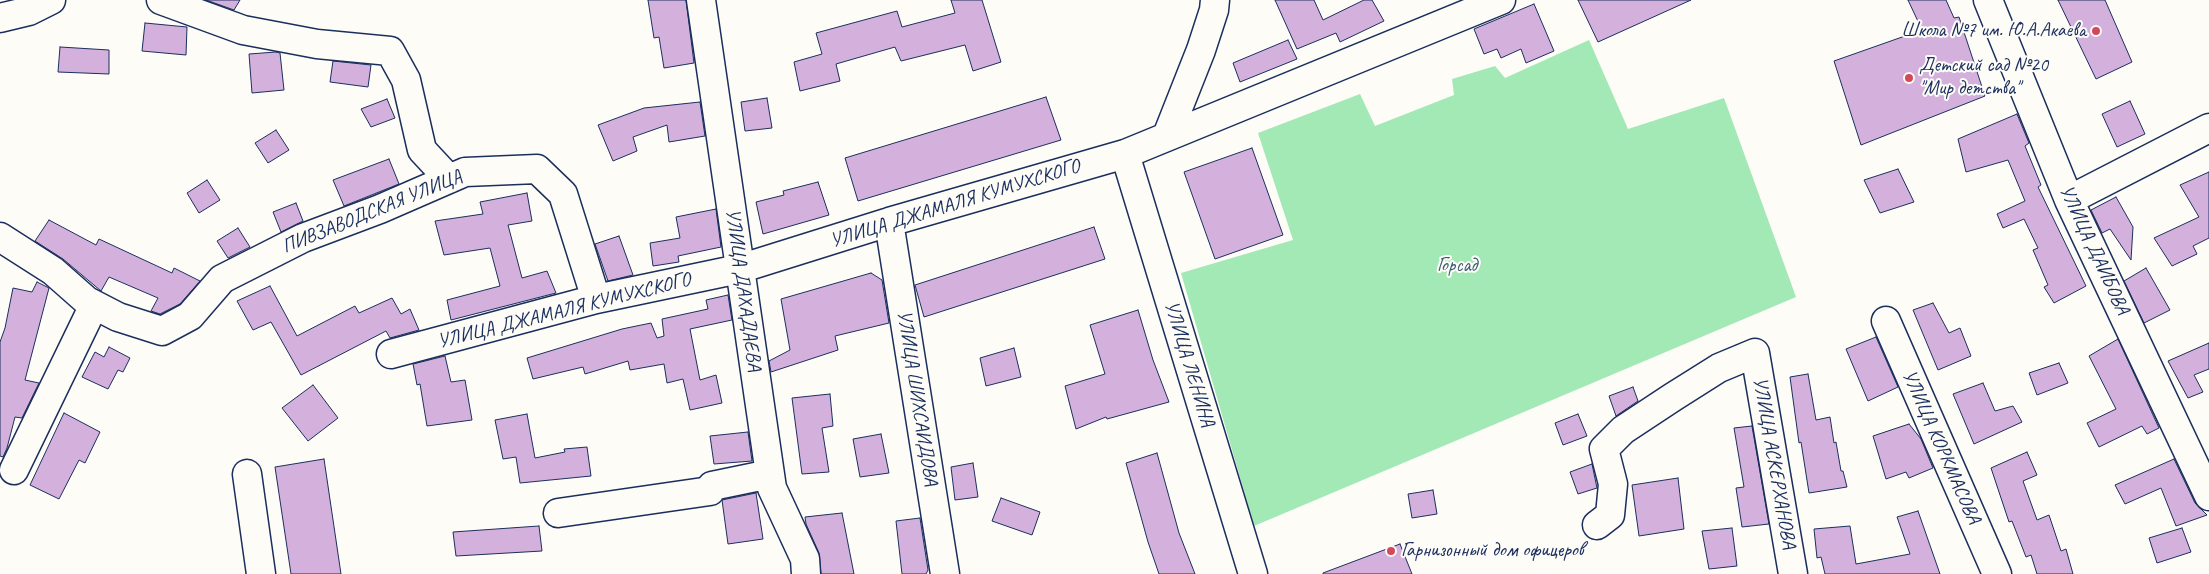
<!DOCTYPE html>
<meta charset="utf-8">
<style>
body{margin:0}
canvas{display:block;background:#fdfcf7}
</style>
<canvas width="2209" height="574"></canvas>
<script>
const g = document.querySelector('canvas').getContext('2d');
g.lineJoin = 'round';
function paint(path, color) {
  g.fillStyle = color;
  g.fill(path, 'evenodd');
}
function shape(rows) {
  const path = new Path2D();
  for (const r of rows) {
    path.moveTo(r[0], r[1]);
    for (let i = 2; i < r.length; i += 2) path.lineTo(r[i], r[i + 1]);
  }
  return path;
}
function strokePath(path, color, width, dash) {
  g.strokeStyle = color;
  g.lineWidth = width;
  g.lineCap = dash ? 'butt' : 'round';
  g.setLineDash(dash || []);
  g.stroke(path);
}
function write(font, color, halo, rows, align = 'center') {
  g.font = font + ' Caveat,sans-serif';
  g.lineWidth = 4;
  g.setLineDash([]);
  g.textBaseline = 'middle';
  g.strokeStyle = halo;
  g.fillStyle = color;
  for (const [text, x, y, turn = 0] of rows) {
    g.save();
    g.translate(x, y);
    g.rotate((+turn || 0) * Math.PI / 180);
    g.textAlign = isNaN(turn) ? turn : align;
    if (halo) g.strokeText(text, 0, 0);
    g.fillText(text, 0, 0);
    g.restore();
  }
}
paint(shape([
 [1589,40,1628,129,1724,98,1796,297,1254,526,1181,273,1293,240,1258,133,1360,94,1375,126,1454,95,1452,79,1495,66,1505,78]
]), '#a2e9b6');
const building = shape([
 [206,0,240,0,234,10,206,0],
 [648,0,686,0,694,63,664,68,659,37,654,38,648,0],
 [951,0,982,0,1001,62,973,71,965,45,901,61,895,47,836,64,840,81,800,91,794,62,822,54,816,33,897,11,902,27,955,13,951,0],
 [1275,0,1314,0,1323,20,1364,0,1372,0,1384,21,1340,42,1336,33,1297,49,1275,0],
 [1578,0,1691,0,1598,42,1578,0],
 [1908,0,1946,0,1954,18,1959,17,1985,96,1861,145,1834,61,1922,30,1908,0],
 [2058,0,2105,0,2132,62,2096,79,2058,0],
 [1534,4,1554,51,1526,63,1521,49,1501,58,1497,49,1484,54,1474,29,1534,4],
 [145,23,187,27,186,55,142,51,145,23],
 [1288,40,1297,59,1240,82,1233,63,1288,40],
 [60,47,109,50,109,74,58,72,60,47],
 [276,52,280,53,284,90,252,93,249,54,276,52],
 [333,61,371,65,368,87,330,82,333,61],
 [1046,97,1061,140,858,201,845,158,1046,97],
 [767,98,772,128,745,131,741,102,767,98],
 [387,99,395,118,371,127,361,109,387,99],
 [2130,101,2145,134,2117,147,2102,114,2130,101],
 [700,102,705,136,669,142,667,125,633,137,637,151,613,161,598,125,644,108,700,102],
 [2017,114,2029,143,2025,146,2041,185,2038,187,2086,286,2054,303,2044,287,2048,285,2033,250,2038,248,2024,219,2003,228,1997,214,2025,201,2008,160,1966,172,1958,139,2017,114],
 [276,130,289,150,268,163,255,143,276,130],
 [1252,148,1283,235,1215,259,1184,172,1252,148],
 [389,159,399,184,344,206,333,180,389,159],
 [1898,169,1914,202,1880,213,1864,180,1898,169],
 [2209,172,2209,238,2193,246,2197,254,2172,266,2154,238,2199,217,2180,185,2209,172],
 [207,180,220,200,199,213,187,193,207,180],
 [818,182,829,215,763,234,756,202,784,195,783,191,818,182],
 [527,193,532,221,508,225,522,278,547,271,556,293,451,320,447,300,500,286,490,248,444,255,435,221,483,214,480,202,527,193],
 [2116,197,2133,227,2131,260,2110,229,2102,233,2091,210,2116,197],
 [296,203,303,221,281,232,273,212,296,203],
 [716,209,721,247,678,256,679,262,653,266,650,243,680,238,676,217,716,209],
 [49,220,96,245,99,239,172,273,174,268,200,281,180,304,160,314,151,311,158,298,109,277,101,291,63,259,35,241,49,220],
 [1094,227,1105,259,924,317,915,285,1094,227],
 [238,228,250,247,228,258,217,241,238,228],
 [619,236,633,275,608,281,595,244,619,236],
 [2146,268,2170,310,2144,323,2124,281,2146,268],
 [871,273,882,280,889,323,835,336,838,350,771,372,769,361,790,350,781,299,871,273],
 [37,282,49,288,25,380,39,383,22,418,15,417,7,448,3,457,0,456,0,342,5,328,13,288,32,292,37,282],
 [270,286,297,336,355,306,359,313,392,298,401,314,410,309,419,330,390,338,386,331,301,375,271,322,253,330,237,301,270,286],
 [728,295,732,320,690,329,700,380,716,375,722,403,690,410,683,379,667,383,664,364,630,370,628,361,585,374,583,367,533,379,527,358,622,329,651,323,657,338,664,336,662,319,708,309,706,300,728,295],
 [1933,303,1949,333,1960,328,1971,356,1938,370,1913,310,1933,303],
 [1138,310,1153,360,1169,402,1107,419,1106,417,1076,429,1065,386,1105,374,1090,325,1138,310],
 [1876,337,1898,387,1868,401,1846,349,1876,337],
 [2118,339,2159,428,2147,434,2142,426,2099,447,2087,423,2116,409,2089,356,2118,339],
 [2209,343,2209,369,2194,375,2203,392,2188,398,2168,361,2209,343],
 [109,347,130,358,123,372,118,370,108,389,82,377,95,352,104,357,109,347],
 [1014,348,1021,377,986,386,980,358,1014,348],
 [445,356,451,382,465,380,472,420,427,426,420,384,417,385,413,364,445,356],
 [2059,363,2068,383,2037,395,2029,373,2059,363],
 [1808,374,1816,420,1830,417,1834,443,1836,442,1841,471,1843,471,1847,487,1809,493,1801,442,1799,443,1790,377,1808,374],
 [1983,383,1995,411,2013,406,2022,422,1974,444,1953,394,1983,383],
 [313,385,338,418,308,441,282,408,313,385],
 [1633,387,1638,401,1616,416,1609,396,1633,387],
 [830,394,833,426,822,428,829,472,802,474,792,398,830,394],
 [64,413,100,432,85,463,79,460,59,499,30,485,64,413],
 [527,414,535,458,565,452,564,449,587,447,591,476,520,483,516,457,503,459,495,420,527,414],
 [1578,414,1587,436,1563,445,1555,423,1578,414],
 [1909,424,1921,439,1933,468,1909,478,1906,472,1886,479,1873,436,1909,424],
 [1752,426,1769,524,1742,527,1736,488,1744,487,1734,428,1752,426],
 [748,432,752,461,714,464,710,436,748,432],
 [881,434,889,473,860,477,853,439,881,434],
 [2027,452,2037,475,2023,481,2037,520,2049,515,2061,551,2066,549,2073,574,2037,574,2031,555,2026,557,2012,521,2009,522,1991,468,2027,452],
 [1157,453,1179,533,1195,574,1159,574,1148,542,1126,463,1157,453],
 [324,459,341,574,291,574,275,467,324,459],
 [2174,459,2195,503,2207,515,2176,526,2161,488,2125,504,2115,485,2174,459],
 [973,463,978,497,955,500,951,467,973,463],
 [1592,464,1597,488,1578,494,1570,472,1592,464],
 [1678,478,1684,529,1639,536,1632,485,1678,478],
 [1433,490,1437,514,1412,518,1408,494,1433,490],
 [756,493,763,539,728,544,722,500,756,493],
 [1001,498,1040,512,1032,535,992,521,1001,498],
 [1918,511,1940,574,1825,574,1821,557,1817,558,1814,529,1850,526,1856,564,1910,554,1897,517,1918,511],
 [842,513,854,574,821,574,819,553,806,524,805,517,842,513],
 [920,518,928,570,926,574,902,574,896,521,920,518],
 [539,526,542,551,456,556,453,532,539,526],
 [1732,528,1737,566,1709,569,1702,531,1732,528],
 [2182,528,2191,552,2157,563,2149,538,2182,528],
 [1400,544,1412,574,1323,574,1323,573,1400,544]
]);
paint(building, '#d3b1dc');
strokePath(building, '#1b2f5e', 1);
const minor = shape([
 [161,0,243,30,317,44,390,51,406,80,422,150,449,179],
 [701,0,772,488,805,559,806,574],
 [1988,0,2069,200,2209,496],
 [0,18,29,11,51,0],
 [1167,136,1201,50,1214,10,1215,0],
 [1125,154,1253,574],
 [2069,200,2209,128],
 [889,222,945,574],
 [0,237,53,271,87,301,118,317,162,331,190,316,222,279,303,238,380,209,465,172,537,169,563,194,596,299],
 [1886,321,1997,574],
 [391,354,596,299,739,269,889,222,1125,154,1501,0],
 [14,470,94,305],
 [247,474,261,574],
 [558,513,710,491,712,486,770,474],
 [1597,525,1610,515,1613,484,1604,449,1623,430,1673,397,1719,368,1755,353,1793,574]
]);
strokePath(minor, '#1b2f5e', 31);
strokePath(minor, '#fdfcf7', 28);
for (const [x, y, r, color] of [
 [2096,31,5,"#d1495b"],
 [1909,78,5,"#d1495b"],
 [1391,551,5,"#d1495b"]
]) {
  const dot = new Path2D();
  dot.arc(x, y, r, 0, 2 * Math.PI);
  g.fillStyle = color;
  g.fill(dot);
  strokePath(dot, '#fdfcf7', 2);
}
write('20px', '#1b2f5e', '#fdfcf7', [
 ["Школа №7 им. Ю.А.Акаева",2086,31,"right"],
 ["Детский сад №20",1919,66],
 ["\"Мир детства\"",1919,89],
 ["Гарнизонный дом офицеров",1401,551]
], 'left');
write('20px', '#1b2f5e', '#fdfcf7', [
 ["УЛИЦА ДЖАМАЛЯ КУМУХСКОГО",955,204,-17],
 ["ПИВЗАВОДСКАЯ УЛИЦА",372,212,-22],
 ["УЛИЦА ДАИБОВА",2094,250,65],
 ["УЛИЦА ДАХАДАЕВА",743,290,82],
 ["УЛИЦА ДЖАМАЛЯ КУМУХСКОГО",564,311,-14],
 ["УЛИЦА ЛЕНИНА",1189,364,73],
 ["УЛИЦА ШИХСАИДОВА",917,398,81],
 ["УЛИЦА КОРКМАСОВА",1941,447,66],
 ["УЛИЦА АСКЕРХАНОВА",1774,463,80]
]);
write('20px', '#3d5e74', '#fdfcf7', [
 ["Горсад",1457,266]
]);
</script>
